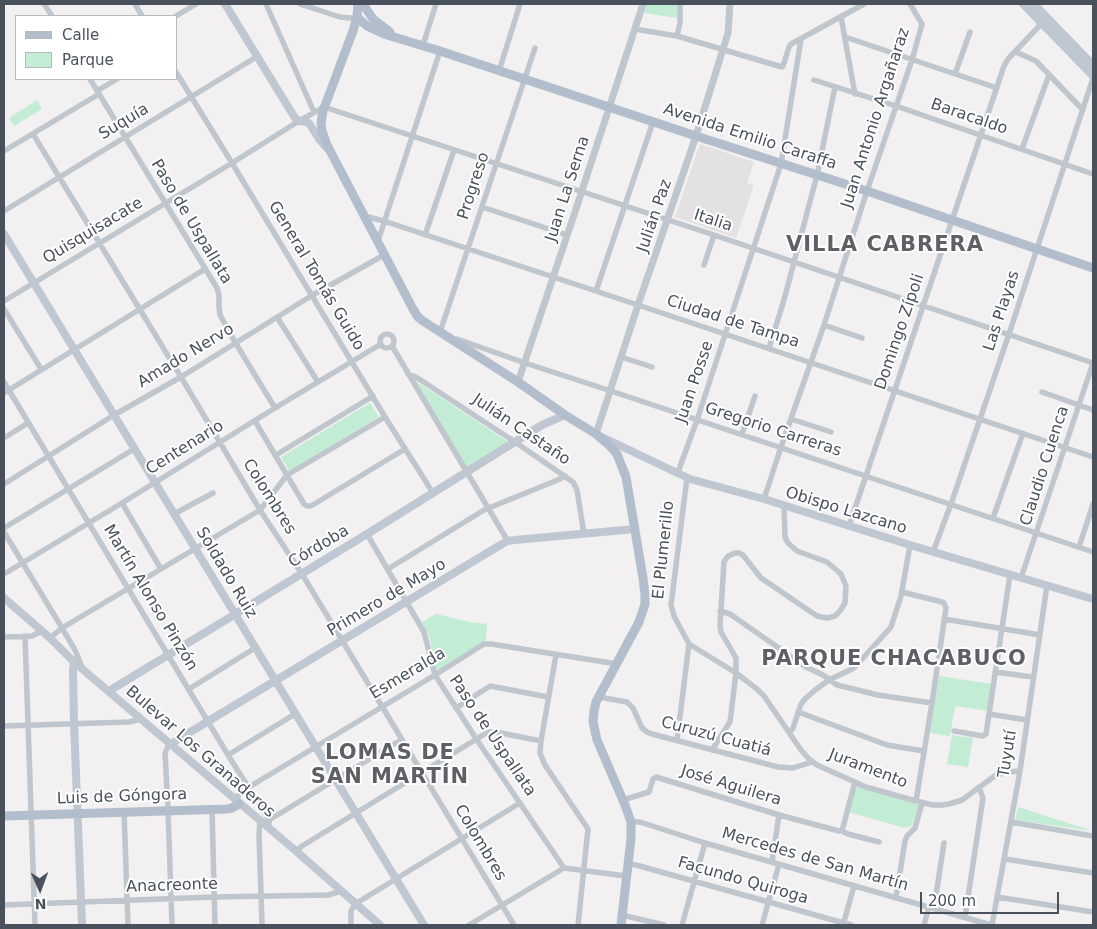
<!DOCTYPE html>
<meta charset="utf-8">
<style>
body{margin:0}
#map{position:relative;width:1097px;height:929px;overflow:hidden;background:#f2f0f0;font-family:"DejaVu Sans",sans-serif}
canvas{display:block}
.frame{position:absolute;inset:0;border:5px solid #49525c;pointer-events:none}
.legend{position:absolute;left:15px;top:15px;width:162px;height:65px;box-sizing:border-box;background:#fff;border:1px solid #b6babe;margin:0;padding:6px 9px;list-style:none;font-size:15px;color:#49525c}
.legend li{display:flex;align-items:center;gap:10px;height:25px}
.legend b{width:25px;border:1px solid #b6babe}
.north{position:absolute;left:15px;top:864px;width:50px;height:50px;-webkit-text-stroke:4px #fff;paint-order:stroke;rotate:178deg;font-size:14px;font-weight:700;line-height:20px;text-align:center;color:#49525c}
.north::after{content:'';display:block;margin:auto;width:18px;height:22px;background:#49525c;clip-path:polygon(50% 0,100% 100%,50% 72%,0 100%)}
.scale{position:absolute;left:920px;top:892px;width:139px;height:22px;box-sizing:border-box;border:2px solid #49525c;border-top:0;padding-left:6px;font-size:15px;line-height:18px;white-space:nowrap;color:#49525c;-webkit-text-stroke:4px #fff;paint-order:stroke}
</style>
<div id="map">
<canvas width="1097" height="929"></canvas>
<div class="frame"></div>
<ul class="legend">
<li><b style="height:6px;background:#b2becc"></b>Calle</li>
<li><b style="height:14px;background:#c2ecd4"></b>Parque</li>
</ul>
<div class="north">N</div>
<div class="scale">200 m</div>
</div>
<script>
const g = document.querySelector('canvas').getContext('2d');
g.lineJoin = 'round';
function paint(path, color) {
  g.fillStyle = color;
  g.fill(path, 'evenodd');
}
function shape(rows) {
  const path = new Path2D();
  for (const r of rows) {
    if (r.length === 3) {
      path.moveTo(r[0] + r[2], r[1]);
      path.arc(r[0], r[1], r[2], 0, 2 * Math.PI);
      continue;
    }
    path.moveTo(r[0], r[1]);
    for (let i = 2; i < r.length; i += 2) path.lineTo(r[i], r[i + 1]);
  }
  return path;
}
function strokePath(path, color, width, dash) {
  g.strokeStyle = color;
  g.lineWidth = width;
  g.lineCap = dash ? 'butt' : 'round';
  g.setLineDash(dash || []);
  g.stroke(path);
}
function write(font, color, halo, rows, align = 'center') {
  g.font = font + ' "DejaVu Sans",sans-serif';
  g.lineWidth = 4;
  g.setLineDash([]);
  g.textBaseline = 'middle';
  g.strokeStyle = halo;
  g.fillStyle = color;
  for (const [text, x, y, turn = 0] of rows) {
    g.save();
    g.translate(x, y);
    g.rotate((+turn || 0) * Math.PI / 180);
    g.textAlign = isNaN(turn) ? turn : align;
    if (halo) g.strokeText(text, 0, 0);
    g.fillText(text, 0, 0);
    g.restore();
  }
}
paint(shape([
 [700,144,754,162,747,183,754,185,736,238,675,217]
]), '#e3e1e1');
paint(shape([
 [646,4,677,4,677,18,644,13],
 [37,100,42,109,14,126,9,118],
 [417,382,508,442,467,468],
 [370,403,379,417,289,471,281,457],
 [436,614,469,622,487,624,486,640,437,671,429,635,422,622],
 [939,676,992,684,989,711,955,706,950,736,930,733],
 [952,735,973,738,968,767,947,764],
 [856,785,919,805,916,815,911,826,905,828,848,812],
 [1018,807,1093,831,1015,820]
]), '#c2ecd4');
strokePath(shape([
 [44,4,52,16],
 [135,4,142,16],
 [266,4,314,112],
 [300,4,340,17,350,18,357,17],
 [176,16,196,4],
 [841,17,855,94],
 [635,29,677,36,782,67,783,66,789,47,791,44,864,4],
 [677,36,680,23,680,4],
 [845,37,997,88],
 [423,45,436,4],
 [1016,52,1036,61,1083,110],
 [499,71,520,4],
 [176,72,232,163,385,417,433,493],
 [955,74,970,32],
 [90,79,217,288,219,295,219,307,220,315,235,342,275,408],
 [814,80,896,106,1093,174],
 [97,91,117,79],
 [33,134,181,377,260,510,302,574,514,925],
 [1022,149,1049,75],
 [4,151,99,94],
 [482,207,567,235],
 [4,211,258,56],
 [364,216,384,221,638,305,1093,457],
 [425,235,454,150],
 [378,241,440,51],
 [704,265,714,235],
 [596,291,653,122],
 [4,301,232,163,299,121,324,107,714,235,1093,363],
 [4,309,41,369],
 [277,317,318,382],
 [824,325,862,338],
 [440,332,535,48],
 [387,341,7],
 [457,339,525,363,611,391,1093,552],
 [392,346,506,538,507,541],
 [769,348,784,300,817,175,835,87],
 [621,357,652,367],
 [408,374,416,377,515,442,573,482,577,490,584,534],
 [4,382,228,755,269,820,269,828],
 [1042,392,1093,410],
 [4,393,205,269],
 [791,419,831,432],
 [255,421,304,504,307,506,311,506,405,449],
 [742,434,755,396],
 [4,438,28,423],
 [276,455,373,396],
 [678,472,697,420,781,164,801,39],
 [4,484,114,415,181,377,311,296,384,255],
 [764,499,781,447,824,325,867,191,912,60,922,24,910,4],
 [122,503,161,569],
 [174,514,213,493],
 [993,518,1023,433],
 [849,526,1004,66,1008,59,1044,21],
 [4,528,134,449],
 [4,532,62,628,75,650,83,669],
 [367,534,424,632,435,675,477,740,564,868],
 [1079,547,1093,504],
 [933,552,951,504,1009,334,1093,78],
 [388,569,484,510,560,479,565,476],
 [4,574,122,503,275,408,381,344],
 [1021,578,1093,363],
 [902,592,942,602,944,603,946,608,932,703,916,801],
 [720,611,730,614,806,667,823,675,837,685,878,695,932,703],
 [944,619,1040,635],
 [25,636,35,925],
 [4,637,32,636,42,631],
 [50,638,62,628,260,510,287,475,385,417],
 [689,644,736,673,757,689,764,696,801,750,809,759,817,765,866,787,916,801,933,805,942,805,949,804,962,800,996,775,1007,772,1020,771],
 [556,655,541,741,540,753,545,765,588,829,578,925],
 [995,672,1033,677],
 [189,689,255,648],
 [599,697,627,702,633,708,642,728,647,732,652,734,778,767,793,768,812,762],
 [456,708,487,688,490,686,548,697],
 [798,712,887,745,924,751],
 [989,714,1027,720],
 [4,726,129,722,141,719],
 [954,731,983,736,986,734,1010,575],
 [790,732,793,728,801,704,805,699,815,690,829,680,854,668,891,627,901,596,910,545],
 [677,740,689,644,674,616,671,605,687,478],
 [169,744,165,753,168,810,172,925],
 [712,750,730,722,736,673,736,658,721,632,720,625,724,562,728,556,735,553,739,553,743,555,761,578,817,616,827,618,835,616,840,611,845,603,846,586,841,574,827,562,797,551,788,543,785,537,784,506],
 [228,755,295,714],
 [234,799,249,787,435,675,484,644,491,644,611,663,616,665],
 [623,800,649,792,653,779,656,777,779,815,839,831,842,831,848,834,879,842],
 [212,809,215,925],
 [124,811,128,925],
 [269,820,401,740],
 [260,821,259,833,262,925],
 [631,822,640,822,705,843,991,925],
 [1011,822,1093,836],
 [842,831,855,782],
 [296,851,302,846,488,732,496,732,541,741],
 [1005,859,1093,873],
 [772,862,779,815],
 [628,864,636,865,851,925],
 [896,897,905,841,907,836,915,828,922,803],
 [997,897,1093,912],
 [4,905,214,897,328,895,341,891],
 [934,908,944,843],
 [622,915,664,925],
 [965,917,983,798,979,787],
 [351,925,351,911,355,904,520,803],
 [469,925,564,868,626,876],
 [682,925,705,843],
 [762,925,779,864],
 [843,925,854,886],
 [924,925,929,907],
 [992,925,1020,771,1047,585]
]), '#bfc6cd', 5.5);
strokePath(shape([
 [518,382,576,209,643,4],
 [596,434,638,305,696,136,728,33,730,4]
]), '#bfc6cd', 7);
strokePath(shape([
 [225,4,295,118,299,121,306,122,309,123,319,139,327,148],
 [1023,4,1093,76],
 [1034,4,1093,65],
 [4,234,424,925],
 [602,437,690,479,764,499,910,545,1093,599],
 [4,598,50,638,74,662,296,851,380,925],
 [74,662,73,670,74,724,82,925],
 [109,691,367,534,542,425,565,415],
 [171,745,177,740,507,541,515,540,635,529]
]), '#bfc7d2', 8);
strokePath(shape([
 [358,4,357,17,353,31,323,111,321,123,322,131,327,145,413,309,418,317,423,321,518,382,565,415,596,434,609,445,617,454,626,477,643,578,645,595,645,604,639,622,596,702,594,711,593,722,597,740,625,805,631,822,631,839,621,925],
 [363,4,373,19,390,32],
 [357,17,367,26,384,34,440,51,696,136,867,191,1093,268],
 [4,816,227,809,232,808,239,804]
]), '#b2becc', 9);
write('16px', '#49525c', '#fff', [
 ["Baracaldo",969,117,19],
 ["Juan Antonio Argañaraz",876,118,-72],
 ["Suquía",124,122,-31],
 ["Avenida Emilio Caraffa",750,137,18],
 ["Progreso",474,186,-72],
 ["Juan La Serna",568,189,-72],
 ["Julián Paz",655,216,-71],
 ["Italia",713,221,18],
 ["Paso de Uspallata",191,222,59],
 ["Quisquisacate",93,231,-31],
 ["General Tomás Guido",316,276,59],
 ["Las Playas",1002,311,-72],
 ["Ciudad de Tampa",733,322,18],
 ["Domingo Zípoli",900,332,-71],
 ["Amado Nervo",186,356,-31],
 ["Juan Posse",695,382,-71],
 ["Julián Castaño",521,430,34],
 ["Gregorio Carreras",773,430,18],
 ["Centenario",185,448,-32],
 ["Claudio Cuenca",1045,466,-72],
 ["Colombres",269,497,58],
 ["Obispo Lazcano",846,511,17],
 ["Córdoba",319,547,-31],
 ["El Plumerillo",664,550,-84],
 ["Soldado Ruiz",226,573,59],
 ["Martín Alonso Pinzón",150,598,59],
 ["Primero de Mayo",387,598,-31],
 ["Esmeralda",408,674,-31],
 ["Paso de Uspallata",492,736,56],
 ["Curuzú Cuatiá",716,737,15],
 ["Bulevar Los Granaderos",200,752,41],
 ["Tuyutí",1008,754,-81],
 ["Juramento",868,769,21],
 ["José Aguilera",731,786,17],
 ["Luis de Góngora",122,797,-2],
 ["Colombres",480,843,59],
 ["Mercedes de San Martín",815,860,16],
 ["Facundo Quiroga",743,881,16],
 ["Anacreonte",172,886,-2]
]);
g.letterSpacing = '1px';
write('bold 21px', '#5d6064', '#fff', [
 ["VILLA CABRERA",885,246],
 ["PARQUE CHACABUCO",894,660],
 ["LOMAS DE",390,754],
 ["SAN MARTÍN",390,778]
]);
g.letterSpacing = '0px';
</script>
